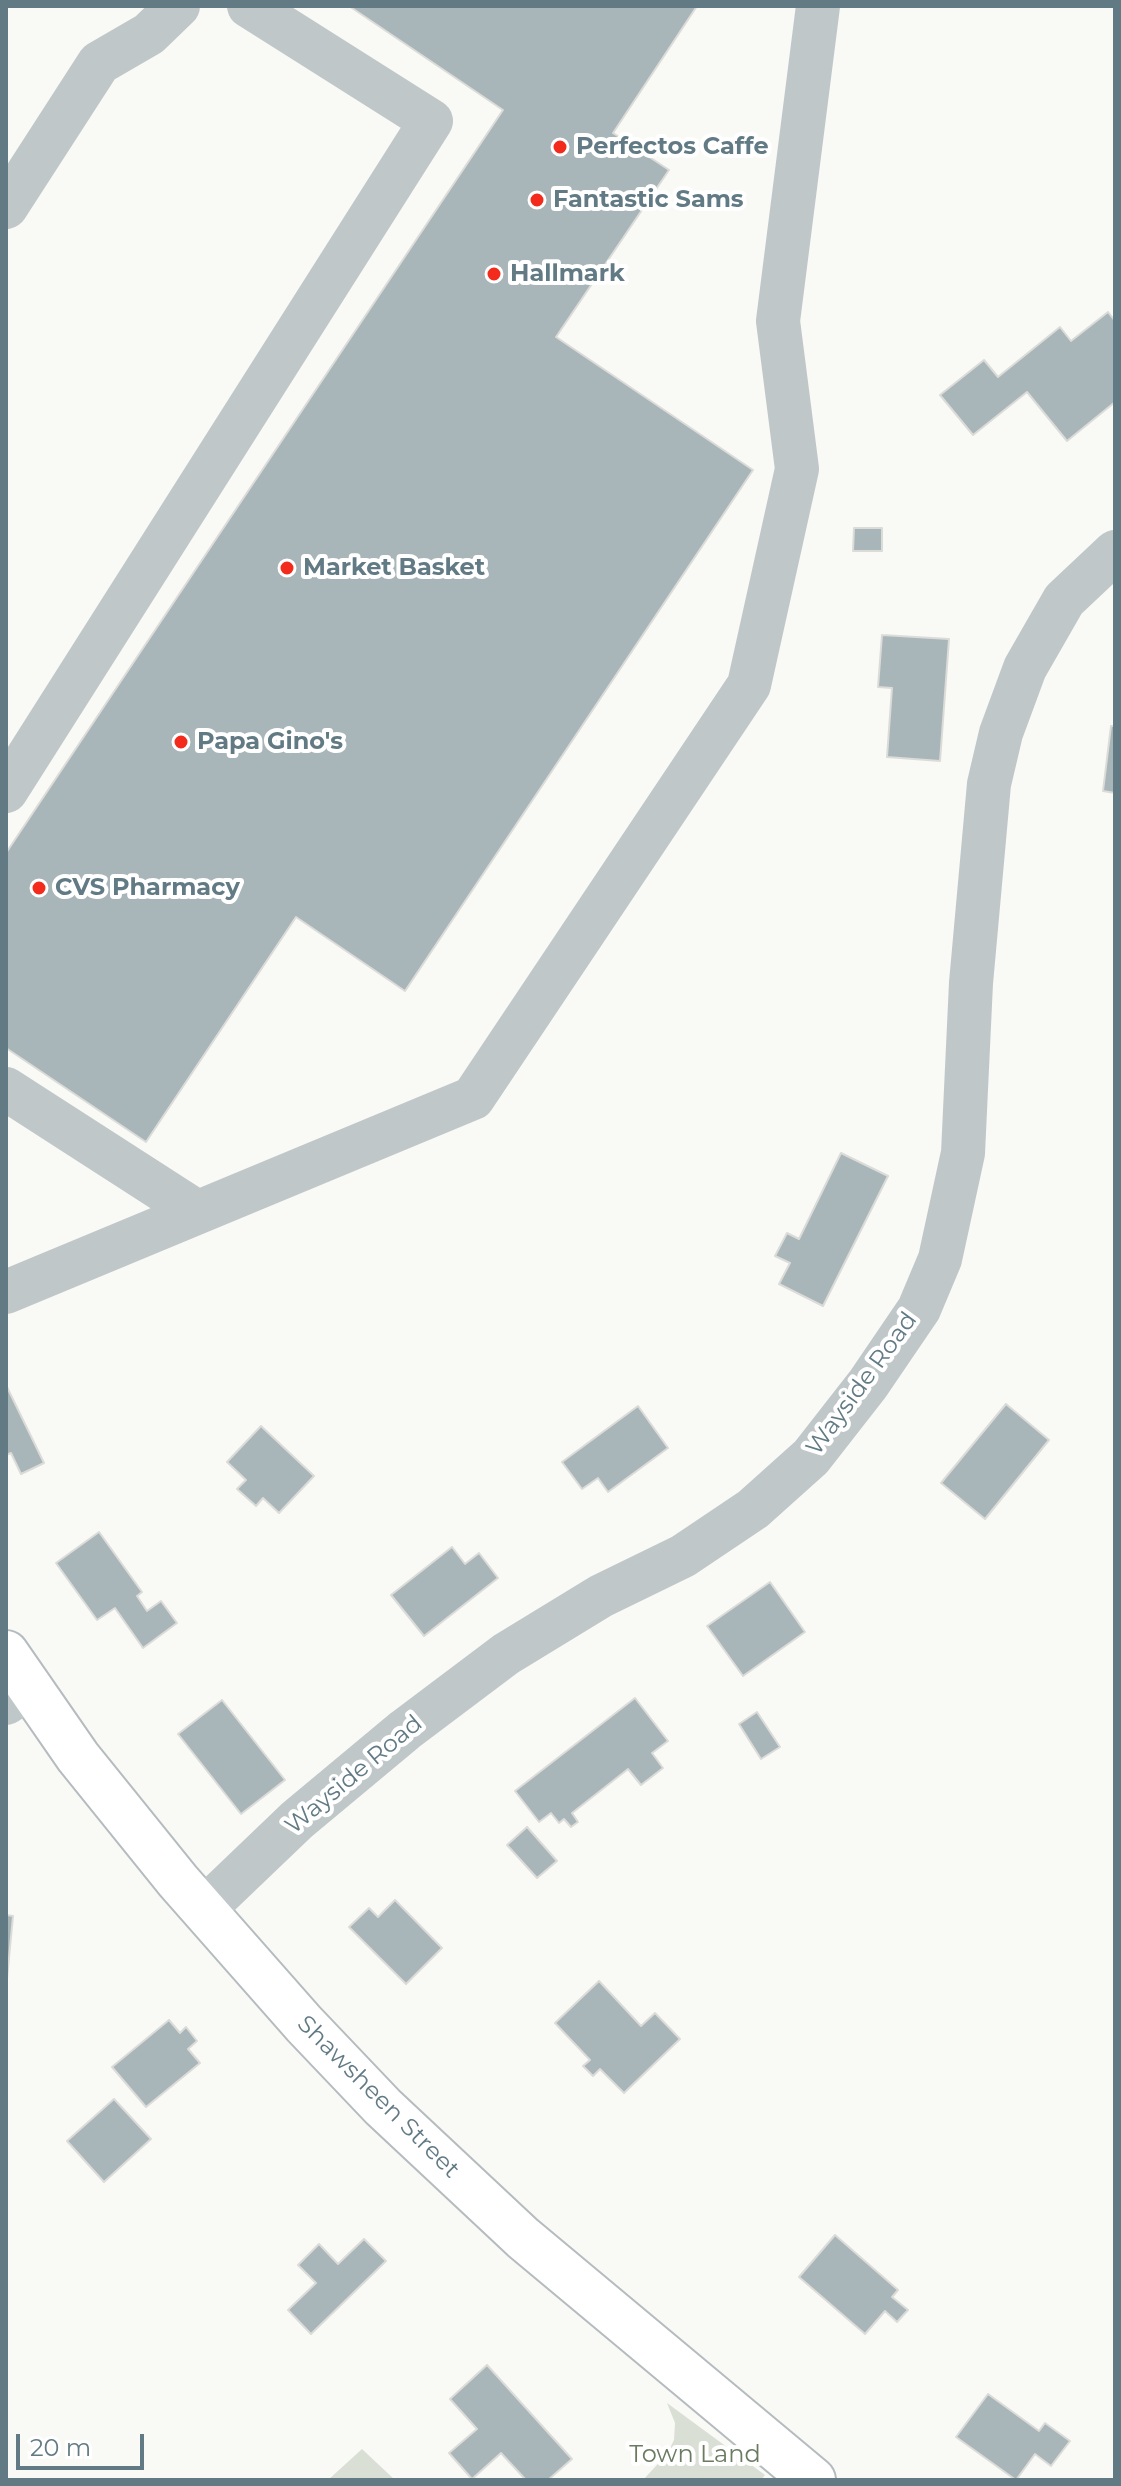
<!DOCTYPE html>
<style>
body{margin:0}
#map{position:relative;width:1121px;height:2486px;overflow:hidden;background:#f9f9f6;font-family:Montserrat,sans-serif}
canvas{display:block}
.frame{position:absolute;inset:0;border:8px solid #617a84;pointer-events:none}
.scale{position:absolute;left:16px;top:2434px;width:128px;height:36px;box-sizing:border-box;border:4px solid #617a84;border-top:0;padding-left:10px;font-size:24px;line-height:28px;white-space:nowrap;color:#617a84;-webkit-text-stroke:6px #fff;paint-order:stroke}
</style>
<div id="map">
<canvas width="1121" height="2486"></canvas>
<div class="frame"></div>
<div class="scale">20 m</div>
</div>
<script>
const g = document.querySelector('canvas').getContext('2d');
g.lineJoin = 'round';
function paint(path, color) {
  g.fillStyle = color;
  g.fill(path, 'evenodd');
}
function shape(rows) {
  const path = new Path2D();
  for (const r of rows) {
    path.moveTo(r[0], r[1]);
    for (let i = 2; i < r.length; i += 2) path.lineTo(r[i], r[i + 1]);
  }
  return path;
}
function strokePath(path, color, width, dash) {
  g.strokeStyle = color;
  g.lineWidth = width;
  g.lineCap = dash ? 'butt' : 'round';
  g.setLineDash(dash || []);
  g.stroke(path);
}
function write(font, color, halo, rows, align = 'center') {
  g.font = font + ' Montserrat,sans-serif';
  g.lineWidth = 8;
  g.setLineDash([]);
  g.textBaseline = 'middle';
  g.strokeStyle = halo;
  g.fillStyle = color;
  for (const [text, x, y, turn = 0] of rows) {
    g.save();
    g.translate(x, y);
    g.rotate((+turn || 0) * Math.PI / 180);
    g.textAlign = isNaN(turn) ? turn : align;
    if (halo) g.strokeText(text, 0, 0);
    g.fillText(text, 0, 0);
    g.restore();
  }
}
paint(shape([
 [667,2403,765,2475,761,2480,643,2480,667,2454,674,2440,675,2423],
 [362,2449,395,2480,328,2480]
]), '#dadfd5');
const building = shape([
 [349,6,697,6,613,133,669,170,556,337,753,470,405,991,296,917,146,1142,6,1048,6,853,503,110,349,6],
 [1108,312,1115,321,1115,402,1067,441,1027,392,973,435,940,395,984,360,998,377,1060,327,1071,341,1108,312],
 [854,528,882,528,882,551,853,551,854,528],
 [882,635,949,639,940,761,887,757,892,688,878,687,882,635],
 [1111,726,1115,726,1115,793,1103,791,1111,726],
 [841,1153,888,1176,823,1306,779,1284,790,1263,775,1256,787,1233,799,1239,841,1153],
 [6,1385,44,1463,21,1474,11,1453,6,1455,6,1385],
 [1006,1404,1049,1440,985,1519,941,1483,1006,1404],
 [638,1406,668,1448,608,1492,598,1478,582,1489,562,1462,638,1406],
 [261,1426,314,1476,279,1513,263,1498,256,1506,237,1489,246,1480,227,1462,261,1426],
 [99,1532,142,1592,137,1596,147,1611,161,1601,177,1623,143,1648,115,1608,97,1620,56,1563,99,1532],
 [452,1547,465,1564,479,1553,498,1578,424,1636,391,1595,452,1547],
 [770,1582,805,1632,743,1676,707,1626,770,1582],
 [635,1698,668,1741,652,1753,663,1768,641,1785,628,1769,572,1813,578,1822,571,1827,564,1819,559,1823,551,1813,539,1822,515,1791,635,1698],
 [222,1700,285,1780,241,1814,178,1734,222,1700],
 [757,1712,780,1747,761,1759,739,1724,757,1712],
 [527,1827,557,1861,537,1878,507,1845,527,1827],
 [395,1900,442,1948,406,1984,349,1927,369,1908,378,1917,395,1900],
 [6,1915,13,1916,6,1989,6,1915],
 [599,1981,641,2026,655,2013,680,2039,624,2093,600,2069,593,2076,583,2066,590,2060,555,2023,599,1981],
 [169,2020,180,2033,186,2027,197,2041,188,2049,200,2063,146,2107,112,2067,169,2020],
 [114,2099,151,2139,104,2182,67,2141,114,2099],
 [835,2235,898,2290,892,2297,908,2310,897,2322,885,2311,865,2334,799,2277,835,2235],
 [364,2239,386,2261,311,2334,288,2310,316,2283,298,2265,319,2244,338,2264,364,2239],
 [487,2365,572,2459,548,2480,526,2480,501,2453,472,2479,449,2453,477,2429,450,2399,487,2365],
 [988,2394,1039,2431,1045,2423,1070,2441,1051,2466,1035,2454,1016,2480,956,2437,988,2394]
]);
paint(building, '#a8b5b9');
strokePath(building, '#dbdbd8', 2);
const major = shape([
 [6,1653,78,1757,178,1881,304,2024,383,2107,523,2238,813,2480]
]);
strokePath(major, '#b5bcbf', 48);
strokePath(shape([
 [6,207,99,63,149,34,178,6],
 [6,791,431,121,249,6],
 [6,1089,197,1212],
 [6,1292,473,1098,749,685,797,469,778,321,818,6],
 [6,1703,30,1687],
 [204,1909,297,1820,405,1730,506,1654,601,1596,683,1556,753,1509,811,1457,868,1384,919,1309,940,1259,963,1153,971,983,989,784,1001,733,1025,668,1064,600,1115,552]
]), '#bfc7c9', 44);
strokePath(major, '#fff', 44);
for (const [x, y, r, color] of [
 [560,147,8,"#f32b1c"],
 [537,200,8,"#f32b1c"],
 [494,274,8,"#f32b1c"],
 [287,568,8,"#f32b1c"],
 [181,742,8,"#f32b1c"],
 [39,888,8,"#f32b1c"]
]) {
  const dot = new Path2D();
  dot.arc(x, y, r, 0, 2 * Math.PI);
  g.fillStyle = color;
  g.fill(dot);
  strokePath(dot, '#fff', 3);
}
write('bold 24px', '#617a84', '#fff', [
 ["Perfectos Caffe",576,147],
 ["Fantastic Sams",553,200],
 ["Hallmark",510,274],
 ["Market Basket",303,568],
 ["Papa Gino's",197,742],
 ["CVS Pharmacy",55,888]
], 'left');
write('24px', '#617a84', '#fff', [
 ["Wayside Road",862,1384,-54],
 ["Wayside Road",354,1775,-40],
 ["Shawsheen Street",378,2097,45]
]);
write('24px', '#6a7b61', '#fff', [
 ["Town Land",695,2455]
]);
</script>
